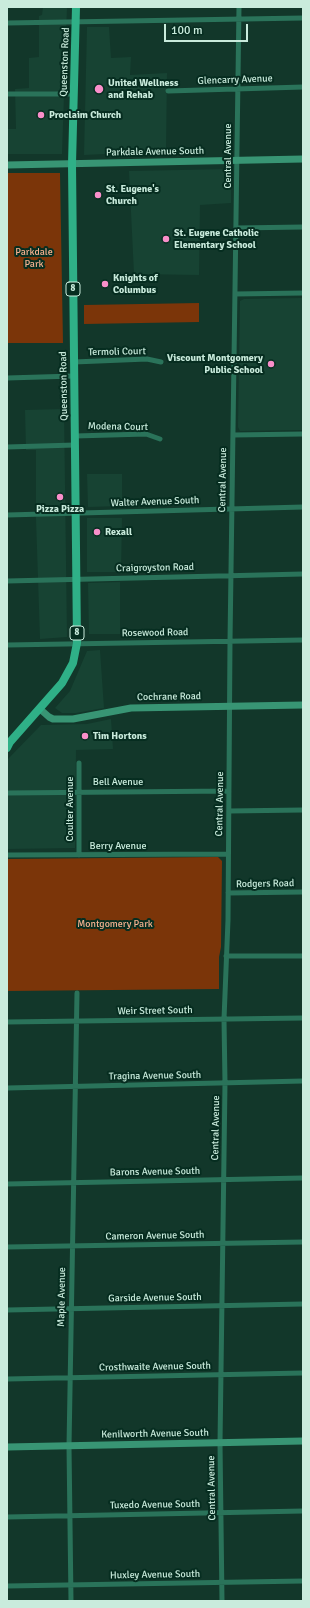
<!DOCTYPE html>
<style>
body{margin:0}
#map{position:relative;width:310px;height:1608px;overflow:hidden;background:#12372a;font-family:Signika,sans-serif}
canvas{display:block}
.frame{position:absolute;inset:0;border:8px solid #c9ebdc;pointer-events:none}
.scale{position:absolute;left:164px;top:24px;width:84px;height:18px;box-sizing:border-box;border:2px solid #c9ebdc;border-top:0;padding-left:5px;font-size:12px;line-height:14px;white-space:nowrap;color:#c9ebdc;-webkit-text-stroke:3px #062d20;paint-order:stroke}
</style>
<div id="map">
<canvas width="310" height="1608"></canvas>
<div class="frame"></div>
<div class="scale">100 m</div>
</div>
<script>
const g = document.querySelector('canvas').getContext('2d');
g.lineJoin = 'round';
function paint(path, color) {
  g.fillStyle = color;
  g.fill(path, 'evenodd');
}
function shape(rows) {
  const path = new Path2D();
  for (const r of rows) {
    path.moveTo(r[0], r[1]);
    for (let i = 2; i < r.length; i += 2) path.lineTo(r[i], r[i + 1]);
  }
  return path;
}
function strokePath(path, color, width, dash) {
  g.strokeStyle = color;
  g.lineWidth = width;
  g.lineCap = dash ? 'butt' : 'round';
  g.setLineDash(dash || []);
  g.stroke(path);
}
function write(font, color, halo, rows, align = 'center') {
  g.font = font + ' Signika,sans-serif';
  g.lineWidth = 4;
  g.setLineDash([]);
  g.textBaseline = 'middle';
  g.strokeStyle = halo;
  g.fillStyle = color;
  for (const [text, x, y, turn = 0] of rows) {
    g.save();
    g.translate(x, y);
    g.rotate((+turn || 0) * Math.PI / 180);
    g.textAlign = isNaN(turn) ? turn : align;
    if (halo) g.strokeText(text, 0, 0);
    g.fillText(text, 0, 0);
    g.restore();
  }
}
paint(shape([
 [43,7,67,7,62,154,7,154,7,129,16,129,15,89,29,88,29,58,39,57,39,16,42,15],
 [87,27,109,27,111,58,131,57,130,75,167,73,166,151,84,155],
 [231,169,231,203,200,205,199,275,134,274,129,171],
 [303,298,303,430,240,431,238,427,240,301,244,299],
 [64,409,67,637,40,639,36,519,36,450,26,450,25,410],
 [87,474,122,474,122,506,88,507],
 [87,518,122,518,121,572,87,572],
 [120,582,120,634,89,634,88,583],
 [100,650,104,708,76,713,62,713,55,708,70,691,87,651],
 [111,719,113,749,76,750,75,848,7,849,7,760,41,725,87,724]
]), '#174333');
paint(shape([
 [7,173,60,173,63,343,7,343],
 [199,303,199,322,84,324,84,305],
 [218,857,222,861,221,947,219,957,219,989,7,991,7,859]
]), '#7b3509');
strokePath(shape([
 [7,23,303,18],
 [168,91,303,87],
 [7,94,73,94],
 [236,228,303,227],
 [235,294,303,293],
 [74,362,147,359,161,362],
 [7,378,74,376],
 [233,435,303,434],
 [75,436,146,434,160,439],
 [7,447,75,445],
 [7,515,303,507],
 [7,581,303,574],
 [7,645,303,640],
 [79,763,79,855],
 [7,793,229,791],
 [229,811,303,810],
 [7,855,228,854],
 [228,893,303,892],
 [226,956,303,956],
 [7,1022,303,1018],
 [7,1088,303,1081],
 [7,1184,303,1178],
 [7,1247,303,1242],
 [7,1310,303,1304],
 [7,1379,303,1373],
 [7,1517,303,1511],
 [7,1586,303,1581],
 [71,1601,69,1446,77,993],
 [222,1601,220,1443,225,1083,224,1019,228,920,230,641,239,7]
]), '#2a735a', 5);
strokePath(shape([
 [7,165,303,159],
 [40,709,49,717,53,719,73,719,131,708,303,705],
 [7,1447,303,1441]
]), '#389574', 7);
strokePath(shape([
 [7,748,10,742,62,683,73,663,77,643,72,164,76,7]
]), '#2fb087', 8);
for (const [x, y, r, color] of [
 [99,89,5,"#f98fca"],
 [41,115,4,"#f98fca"],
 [98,195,4,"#f98fca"],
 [166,239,4,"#f98fca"],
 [105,284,4,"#f98fca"],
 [271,364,4,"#f98fca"],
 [60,497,4,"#f98fca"],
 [97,532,4,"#f98fca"],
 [85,736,4,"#f98fca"]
]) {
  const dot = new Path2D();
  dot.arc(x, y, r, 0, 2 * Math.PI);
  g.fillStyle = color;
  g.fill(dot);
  strokePath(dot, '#062d20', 1.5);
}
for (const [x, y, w] of [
 [73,289,14],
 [77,633,14]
]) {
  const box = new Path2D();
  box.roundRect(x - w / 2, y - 7, w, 14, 3);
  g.fillStyle = '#062d20';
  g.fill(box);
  strokePath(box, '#c9ebdc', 1);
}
write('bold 9px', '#c9ebdc', null, [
 ["8",73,289],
 ["8",77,633]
]);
write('10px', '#c9ebdc', '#062d20', [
 ["Queenston Road",65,62,-88],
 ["Glencarry Avenue",235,80,-2],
 ["Parkdale Avenue South",155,152,-1],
 ["Central Avenue",228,156,-90],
 ["Termoli Court",117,352,-1],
 ["Queenston Road",64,386,-91],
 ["Modena Court",118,427,1],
 ["Central Avenue",223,480,-89],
 ["Walter Avenue South",155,502,-2],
 ["Craigroyston Road",155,568,-1],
 ["Rosewood Road",155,633,-1],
 ["Cochrane Road",169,697,-1],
 ["Bell Avenue",118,782],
 ["Central Avenue",220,804,-89],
 ["Coulter Avenue",70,809,-90],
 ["Berry Avenue",118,846],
 ["Rodgers Road",265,884,-1],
 ["Weir Street South",155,1011,-1],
 ["Tragina Avenue South",155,1076,-1],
 ["Central Avenue",216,1128,-89],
 ["Barons Avenue South",155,1172,-1],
 ["Cameron Avenue South",155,1236,-1],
 ["Maple Avenue",62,1297,-89],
 ["Garside Avenue South",155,1298,-1],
 ["Crosthwaite Avenue South",155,1367,-1],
 ["Kenilworth Avenue South",155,1434,-1],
 ["Central Avenue",212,1488,-91],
 ["Tuxedo Avenue South",155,1505,-1],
 ["Huxley Avenue South",155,1575,-1]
]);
write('bold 10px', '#c9ebdc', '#062d20', [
 ["United Wellness",108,83],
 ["and Rehab",108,95],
 ["Proclaim Church",49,115],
 ["St. Eugene's",106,189],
 ["Church",106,201],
 ["St. Eugene Catholic",174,233],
 ["Elementary School",174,245],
 ["Knights of",113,278],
 ["Columbus",113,290],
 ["Viscount Montgomery",263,358,"right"],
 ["Public School",263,370,"right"],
 ["Pizza Pizza",60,509,"center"],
 ["Rexall",105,532],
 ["Tim Hortons",93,736]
], 'left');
write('10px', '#f6b18f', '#062d20', [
 ["Parkdale",34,252],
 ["Park",34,264],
 ["Montgomery Park",115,924]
]);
</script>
